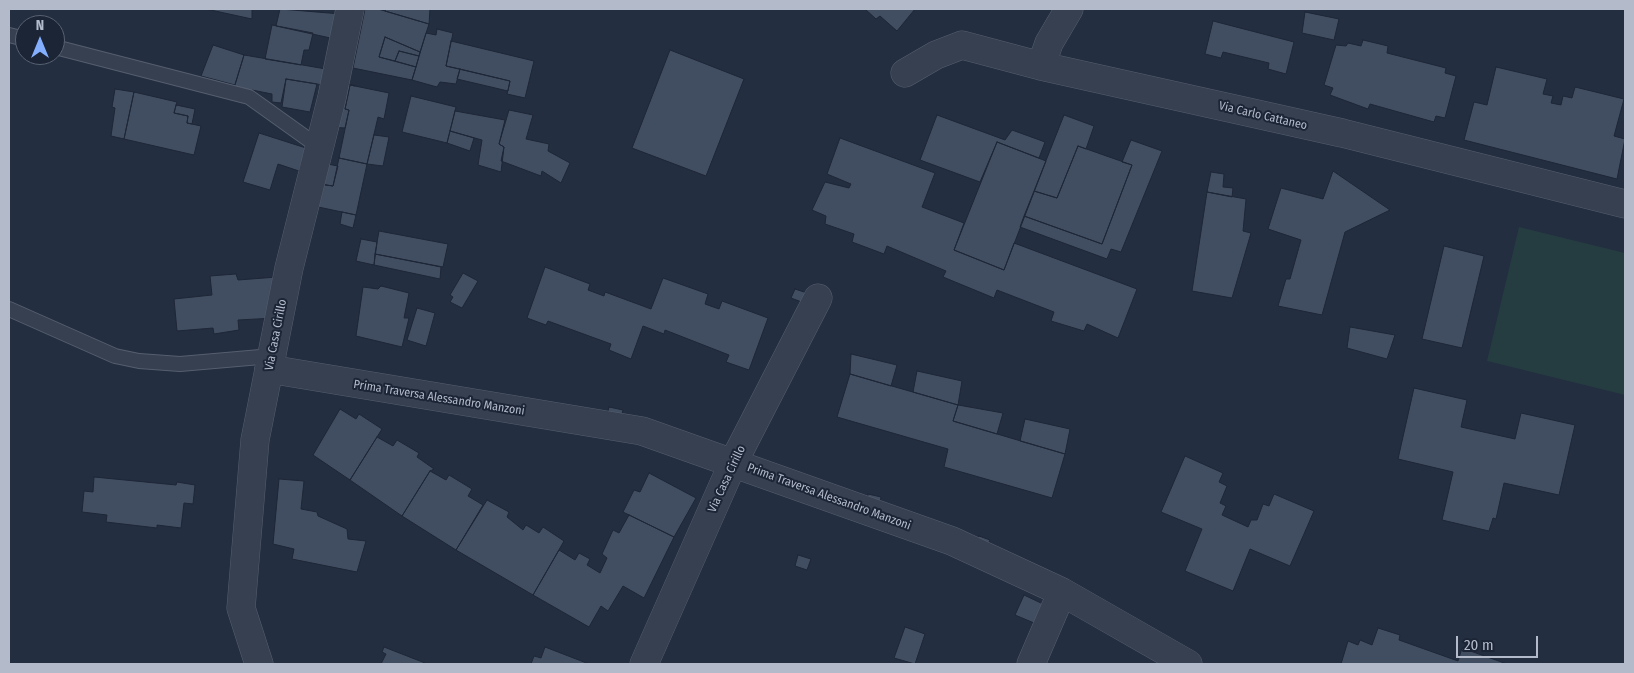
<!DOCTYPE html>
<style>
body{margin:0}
#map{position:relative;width:1634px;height:673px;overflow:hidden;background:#232e40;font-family:"Fira Sans Condensed",sans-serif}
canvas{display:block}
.frame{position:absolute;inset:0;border:10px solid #b3bbcb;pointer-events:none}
.north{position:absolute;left:15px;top:15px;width:50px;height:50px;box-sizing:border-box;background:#1c2535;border:1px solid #586171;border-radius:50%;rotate:0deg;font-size:14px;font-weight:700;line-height:20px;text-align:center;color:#b3bbcb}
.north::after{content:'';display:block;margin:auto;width:18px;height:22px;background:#84afff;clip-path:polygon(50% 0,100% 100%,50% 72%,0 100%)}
.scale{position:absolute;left:1456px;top:636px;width:82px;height:22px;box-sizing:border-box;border:2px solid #b3bbcb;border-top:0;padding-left:6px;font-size:15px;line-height:18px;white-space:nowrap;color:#b3bbcb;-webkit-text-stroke:4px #1c2535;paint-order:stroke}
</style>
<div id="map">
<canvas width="1634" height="673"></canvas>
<div class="frame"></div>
<div class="north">N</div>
<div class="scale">20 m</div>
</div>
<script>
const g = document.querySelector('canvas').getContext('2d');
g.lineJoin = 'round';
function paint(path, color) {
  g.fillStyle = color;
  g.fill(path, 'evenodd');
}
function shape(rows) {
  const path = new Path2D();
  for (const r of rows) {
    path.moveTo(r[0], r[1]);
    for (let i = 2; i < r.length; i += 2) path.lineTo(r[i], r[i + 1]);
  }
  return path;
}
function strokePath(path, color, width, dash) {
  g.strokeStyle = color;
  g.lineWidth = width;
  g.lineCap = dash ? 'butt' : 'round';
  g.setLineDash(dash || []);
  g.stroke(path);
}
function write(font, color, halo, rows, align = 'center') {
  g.font = font + ' "Fira Sans Condensed",sans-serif';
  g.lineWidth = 4;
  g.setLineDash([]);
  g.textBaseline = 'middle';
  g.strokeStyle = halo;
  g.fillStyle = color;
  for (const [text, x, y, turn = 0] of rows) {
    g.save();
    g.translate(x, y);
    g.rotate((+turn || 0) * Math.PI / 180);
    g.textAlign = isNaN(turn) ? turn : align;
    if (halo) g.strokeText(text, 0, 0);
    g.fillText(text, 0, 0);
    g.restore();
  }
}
paint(shape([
 [1519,227,1625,253,1625,395,1487,361]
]), '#253d41');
const building = shape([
 [206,9,252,9,252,19,206,9],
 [280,9,341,14,335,39,276,26,280,9],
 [365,9,378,9,429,24,420,52,385,37,379,57,416,67,412,80,353,68,365,9],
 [386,9,430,9,429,24,385,11,386,9],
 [865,9,915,9,897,31,880,16,876,19,865,9],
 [1305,12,1339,19,1334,40,1302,33,1305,12],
 [1213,21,1294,42,1286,74,1268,69,1269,63,1223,52,1221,58,1205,54,1213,21],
 [272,25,313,33,309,50,304,50,301,65,265,59,272,25],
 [437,29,453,33,446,66,460,69,456,84,440,82,437,87,412,80,426,33,436,35,437,29],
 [385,37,420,52,419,56,399,51,395,61,379,57,385,37],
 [1363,40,1388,46,1387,53,1446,68,1445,73,1456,76,1445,118,1436,116,1434,122,1370,104,1368,109,1330,95,1333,88,1324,85,1336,45,1346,46,1348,43,1361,46,1363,40],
 [451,41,534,61,525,98,507,94,510,81,446,66,451,41],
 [213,45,244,55,235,85,201,76,213,45],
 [670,50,744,79,706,176,632,148,670,50],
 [399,51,419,56,416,67,395,61,399,51],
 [244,55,326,69,323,85,286,79,281,103,272,102,272,94,252,90,251,97,233,91,244,55],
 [1496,67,1547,79,1543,94,1553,96,1551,103,1561,105,1563,96,1572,98,1575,87,1624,99,1614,136,1625,139,1617,179,1464,140,1474,102,1487,105,1496,67],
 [460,69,510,81,508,91,457,79,460,69],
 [286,79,317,84,310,112,282,107,286,79],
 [343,84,355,85,355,86,350,85,345,109,349,110,345,128,330,127,343,84],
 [350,85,389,93,384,119,378,117,367,164,339,158,349,110,345,109,350,85],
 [115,89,134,92,124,139,111,136,115,108,112,107,115,89],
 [134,92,177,102,174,113,188,116,187,123,201,126,194,155,124,139,134,92],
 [411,96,456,107,447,143,402,132,411,96],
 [176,105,195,109,192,124,187,123,188,116,174,113,176,105],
 [509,110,533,115,526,139,549,144,548,151,570,163,561,183,542,171,541,176,501,161,504,147,499,144,509,110],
 [455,111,505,120,499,144,504,147,501,172,478,165,482,140,450,131,455,111],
 [937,115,1005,140,1012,130,1045,142,1039,158,997,142,980,182,920,160,937,115],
 [1064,115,1094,126,1086,149,1078,146,1057,198,1034,191,1064,115],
 [450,131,474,138,470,151,447,143,450,131],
 [259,133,306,148,299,171,278,164,270,190,243,182,259,133],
 [374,135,389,137,383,166,367,164,374,135],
 [840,138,935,173,922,207,964,223,954,250,1004,270,1014,243,1137,289,1118,338,1087,324,1084,331,1051,321,1054,312,997,290,994,298,943,277,946,271,887,246,884,254,852,242,854,234,825,224,826,216,812,210,825,182,849,188,851,184,827,174,840,138],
 [1131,140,1162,151,1121,252,1111,249,1107,259,1020,227,1024,216,1102,244,1132,165,1122,162,1131,140],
 [997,142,1046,161,1004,270,954,250,997,142],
 [1078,146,1132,165,1102,244,1024,216,1034,191,1057,198,1078,146],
 [339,158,367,164,356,215,309,205,315,183,333,186,339,158],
 [322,163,338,166,333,186,317,184,322,163],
 [1333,171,1390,210,1345,232,1322,315,1278,306,1286,279,1290,279,1301,240,1268,229,1281,188,1323,199,1333,171],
 [1211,172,1224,174,1223,187,1233,188,1232,197,1207,192,1211,172],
 [1207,192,1246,199,1243,231,1251,233,1232,298,1192,291,1207,192],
 [342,212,356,215,353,228,340,224,342,212],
 [379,231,448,244,443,267,375,254,379,231],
 [361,239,377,242,374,265,356,261,361,239],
 [1444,246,1484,256,1462,348,1422,339,1444,246],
 [375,254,441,267,440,279,374,265,375,254],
 [545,267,590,284,588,290,604,296,605,292,651,309,663,278,708,294,705,304,719,309,722,301,768,318,749,370,726,362,729,355,665,330,664,334,643,326,631,359,609,350,611,344,548,321,546,325,527,318,545,267],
 [463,273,478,281,462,308,450,302,453,297,450,295,463,273],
 [236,274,238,280,277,277,275,318,238,320,239,330,214,334,213,328,177,331,174,299,212,295,210,276,236,274],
 [381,286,409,293,404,318,409,318,402,347,356,336,363,287,378,289,381,286],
 [795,289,810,294,807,304,791,298,795,289],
 [417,308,435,313,426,346,407,340,417,308],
 [1350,327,1395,335,1387,359,1347,348,1350,327],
 [851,354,897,365,891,386,850,374,851,354],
 [917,371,962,381,958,405,913,392,917,371],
 [850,374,958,405,953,421,1065,454,1052,498,944,467,948,449,837,417,850,374],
 [1414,388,1467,400,1461,427,1515,439,1521,413,1575,425,1559,495,1504,483,1496,519,1493,518,1489,531,1442,520,1453,472,1398,459,1414,388],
 [958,405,1003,413,997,434,953,421,958,405],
 [609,407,623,410,621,418,607,415,609,407],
 [340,409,356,419,359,414,382,429,350,480,313,455,340,409],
 [1025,419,1070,429,1065,454,1020,441,1025,419],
 [377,437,393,446,397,440,419,453,417,457,434,469,430,471,402,516,350,480,377,437],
 [1185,456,1223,473,1219,482,1227,486,1220,503,1226,506,1222,515,1248,527,1251,520,1257,520,1263,504,1269,506,1274,494,1314,511,1290,566,1250,549,1233,591,1185,571,1202,529,1161,512,1185,456],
 [430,471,446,480,449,475,472,489,468,496,483,505,456,550,402,516,430,471],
 [649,473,696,498,674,537,623,512,634,490,640,492,649,473],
 [94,477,176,485,177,482,195,485,193,504,184,503,181,528,157,525,157,528,106,522,107,515,82,512,84,491,93,492,94,477],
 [279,479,304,481,301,509,317,512,318,516,347,529,348,539,366,541,357,572,292,559,294,549,273,544,279,479],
 [868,494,881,497,880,503,867,501,868,494],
 [487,500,509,512,507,517,523,530,526,525,539,533,543,527,564,541,533,595,456,550,487,500],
 [629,515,674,537,644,598,623,586,608,611,601,606,589,627,533,595,559,550,575,560,579,553,590,559,587,565,600,573,607,558,602,554,613,530,619,533,629,515],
 [979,536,990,540,987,546,977,542,979,536],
 [798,555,811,559,807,570,795,566,798,555],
 [1024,595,1043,604,1034,623,1015,615,1024,595],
 [905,627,925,634,915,664,894,658,905,627],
 [1378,628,1400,635,1399,640,1458,661,1462,648,1507,664,1341,664,1348,641,1358,645,1360,640,1372,645,1378,628],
 [384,647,425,663,425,664,381,664,386,654,382,652,384,647],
 [545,647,589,664,531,664,534,656,541,658,545,647]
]);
paint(building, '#414e62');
strokePath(building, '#1e2737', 1);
const service = shape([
 [9,35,25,39],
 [55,47,249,97,319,147],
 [9,309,115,356,139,361,180,364,272,356]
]);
const minor = shape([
 [1041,66,1049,43,1069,9],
 [905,73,936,55,962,45,1041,66,1342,133,1625,204],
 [269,369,642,431,952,541,1062,592,1188,664],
 [644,664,733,463,818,298],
 [1031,664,1062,592]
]);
const tertiary = shape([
 [259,664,241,608,255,440,289,268,332,97,350,9]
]);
strokePath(service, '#555e6e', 16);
strokePath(minor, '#555e6e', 29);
strokePath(tertiary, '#555e6e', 29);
strokePath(service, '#374050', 14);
strokePath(minor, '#374050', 28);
strokePath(tertiary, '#374050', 28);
write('12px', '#b3bbcb', '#1c2535', [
 ["Via Carlo Cattaneo",1263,116,13],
 ["Via Casa Cirillo",276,335,-79],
 ["Prima Traversa Alessandro Manzoni",439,398,9],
 ["Via Casa Cirillo",727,479,-65],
 ["Prima Traversa Alessandro Manzoni",829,497,20]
]);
</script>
